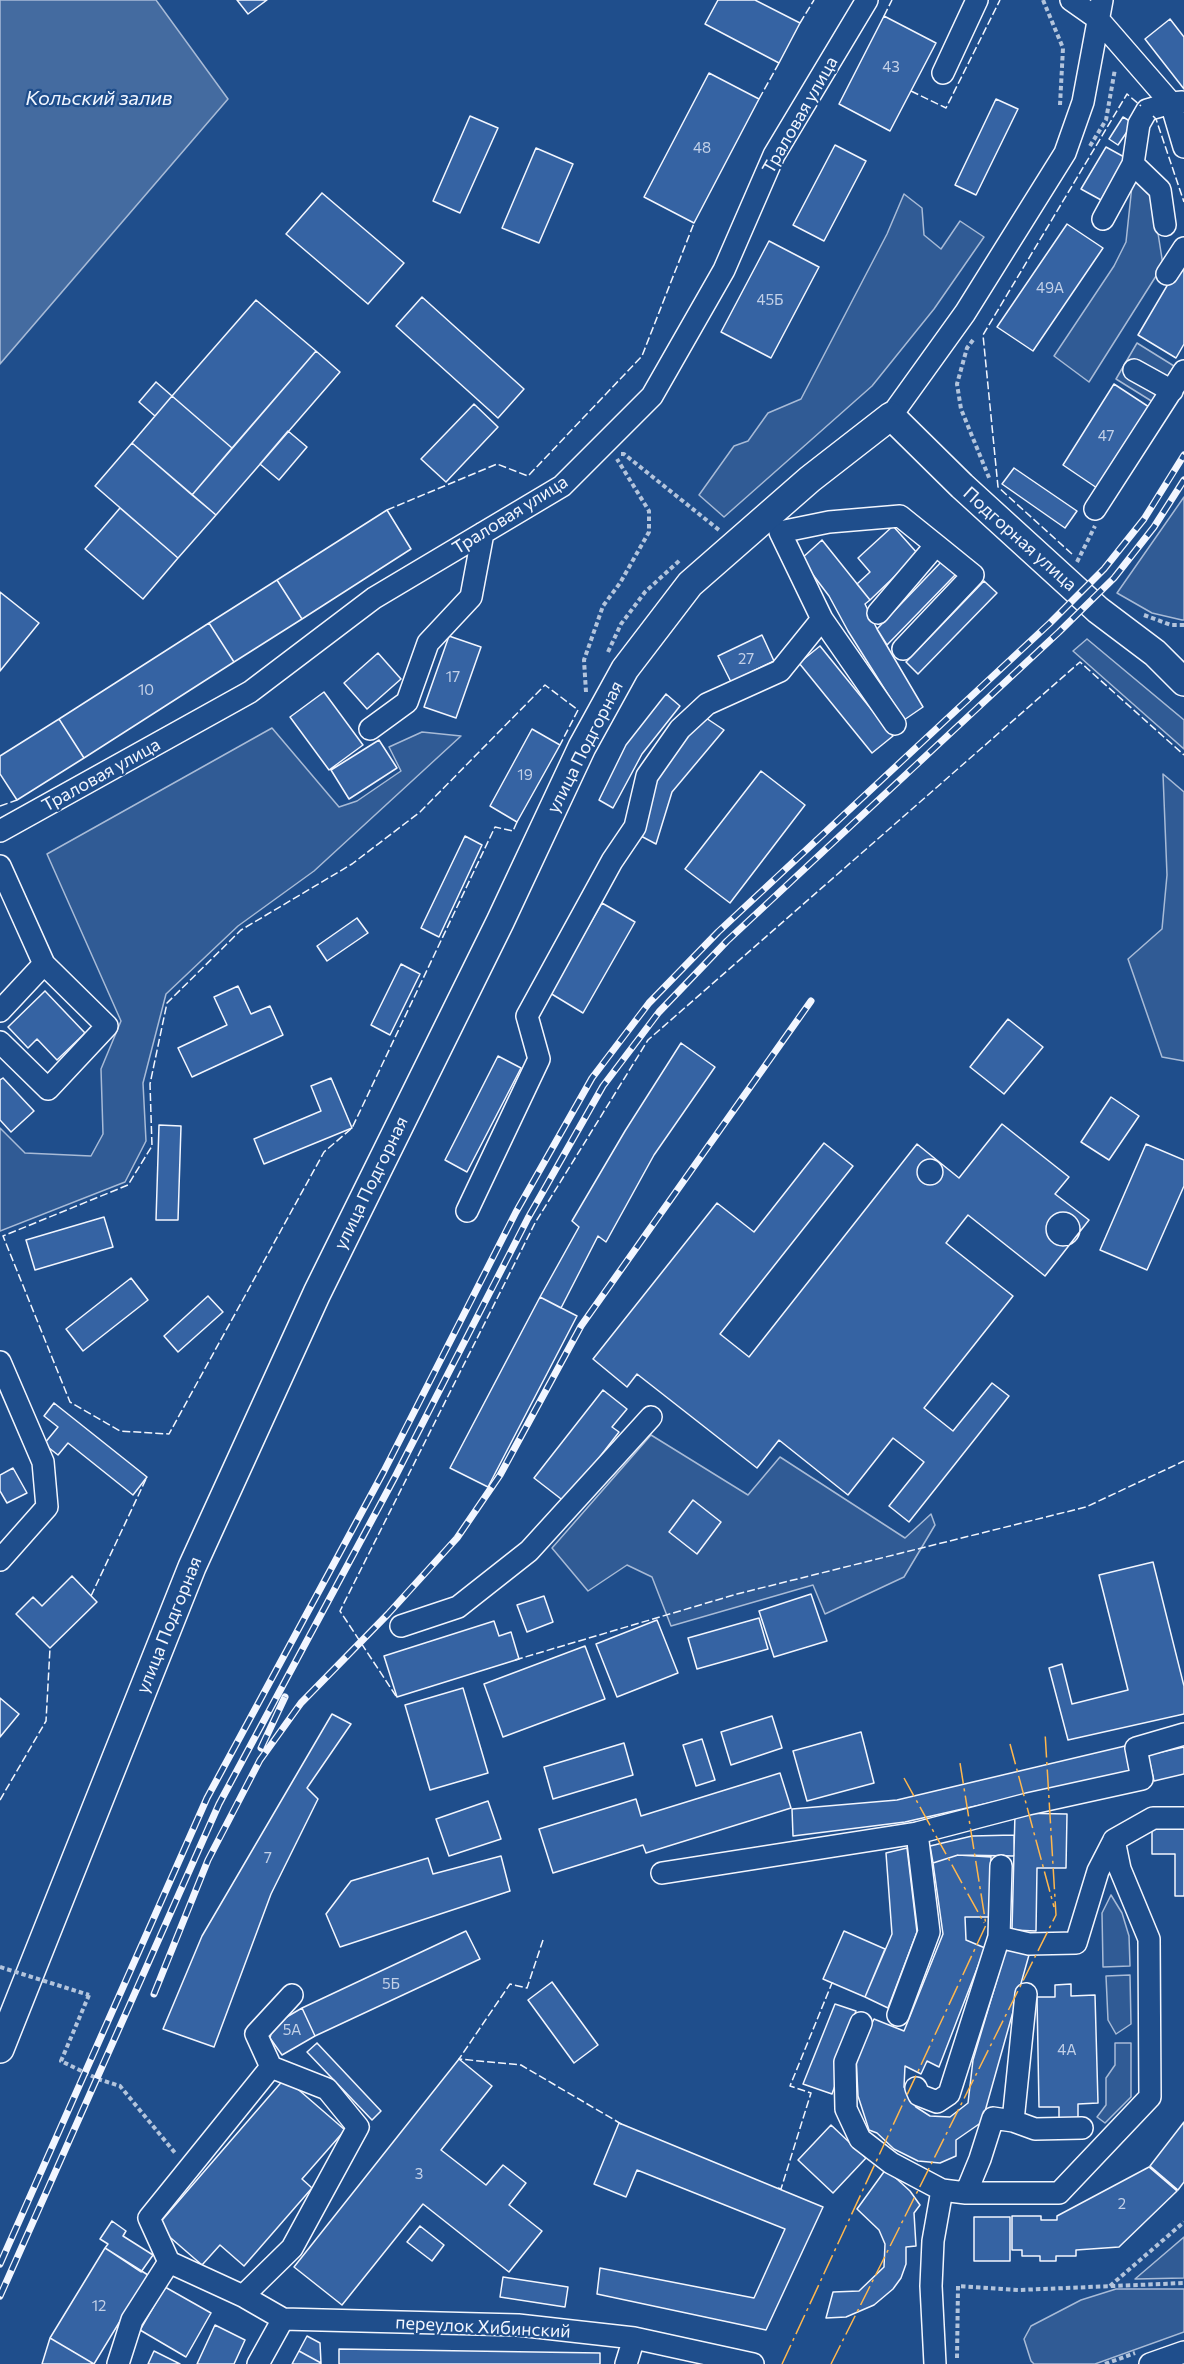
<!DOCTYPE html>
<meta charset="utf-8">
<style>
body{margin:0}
canvas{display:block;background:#1f4e8c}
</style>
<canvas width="1184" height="2364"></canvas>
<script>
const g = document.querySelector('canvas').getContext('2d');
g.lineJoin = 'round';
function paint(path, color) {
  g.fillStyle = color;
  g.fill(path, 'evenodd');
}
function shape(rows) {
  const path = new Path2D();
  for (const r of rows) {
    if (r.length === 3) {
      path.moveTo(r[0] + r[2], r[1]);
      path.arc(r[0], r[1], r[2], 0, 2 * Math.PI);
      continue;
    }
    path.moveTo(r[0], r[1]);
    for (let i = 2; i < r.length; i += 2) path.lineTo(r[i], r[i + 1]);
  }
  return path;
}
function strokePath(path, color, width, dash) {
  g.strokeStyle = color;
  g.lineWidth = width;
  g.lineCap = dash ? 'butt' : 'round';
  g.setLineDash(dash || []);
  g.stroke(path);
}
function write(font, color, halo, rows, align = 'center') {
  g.font = font + ' Commissioner,sans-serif';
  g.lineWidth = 4.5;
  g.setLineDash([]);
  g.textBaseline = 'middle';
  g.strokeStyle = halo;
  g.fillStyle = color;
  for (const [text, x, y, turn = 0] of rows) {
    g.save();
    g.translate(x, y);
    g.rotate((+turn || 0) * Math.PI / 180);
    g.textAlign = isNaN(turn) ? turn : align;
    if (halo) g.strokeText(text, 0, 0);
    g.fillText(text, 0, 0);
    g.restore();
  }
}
const built = shape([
 [1133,176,1151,189,1163,265,1089,382,1054,356,1114,266,1126,242,1133,176],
 [904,194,922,208,924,235,941,249,960,221,984,237,934,309,872,386,724,517,699,495,734,446,748,441,768,413,801,399,887,234,904,194],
 [1137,343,1174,366,1153,402,1116,379,1137,343],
 [1184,497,1184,620,1182,620,1152,613,1117,593,1184,497],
 [1087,639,1184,720,1184,749,1073,651,1087,639],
 [272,728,339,807,357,801,401,771,389,747,422,732,461,736,314,871,238,926,166,994,143,1083,146,1141,125,1182,0,1231,0,1128,25,1153,91,1156,103,1134,101,1069,121,1021,47,854,272,728],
 [1163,774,1184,792,1184,1061,1162,1057,1128,959,1162,929,1167,875,1163,774],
 [651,1435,748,1495,780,1457,905,1538,931,1514,935,1525,904,1577,825,1614,813,1585,671,1626,652,1577,627,1565,588,1591,552,1548,651,1435],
 [1111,1895,1122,1913,1129,1936,1130,1966,1103,1967,1102,1913,1111,1895],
 [1130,1975,1131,2024,1116,2034,1108,2020,1106,1976,1130,1975],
 [1115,2043,1131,2043,1131,2097,1105,2123,1097,2117,1106,2105,1106,2078,1115,2065,1115,2043],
 [1184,2237,1184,2278,1135,2279,1184,2237],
 [1116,2289,1184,2289,1184,2332,1095,2364,1034,2364,1031,2361,1024,2339,1031,2326,1081,2300,1116,2289]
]);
paint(built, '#305b95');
strokePath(built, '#a8bbd7', 1.5);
const water = shape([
 [0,0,156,0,228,99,0,364,0,0]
]);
paint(water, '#446ba0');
strokePath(water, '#a8bbd7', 1.5);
const building = shape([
 [237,0,267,0,248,14,237,0],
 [718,0,755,0,800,23,779,63,705,24,718,0],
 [884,16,936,43,890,131,839,104,884,16],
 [1170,19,1184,37,1184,89,1145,39,1170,19],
 [709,73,759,99,694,223,644,197,709,73],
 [996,99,1018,109,976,195,955,185,996,99],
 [470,116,498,128,460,213,433,201,470,116],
 [1123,117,1133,123,1118,145,1109,139,1123,117],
 [835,145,866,161,824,241,793,225,835,145],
 [1106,147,1126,158,1101,200,1081,189,1106,147],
 [536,148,573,164,539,243,502,228,536,148],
 [322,193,404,263,368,304,286,234,322,193],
 [1067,224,1103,248,1033,351,997,327,1067,224],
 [769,241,819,267,771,358,721,332,769,241],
 [1184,257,1184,344,1176,358,1138,335,1184,257],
 [422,297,524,389,498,418,396,326,422,297],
 [256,300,316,351,232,448,172,396,256,300],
 [316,351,340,372,216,515,192,495,316,351],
 [156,382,172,396,155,416,139,402,156,382],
 [1114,384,1149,407,1097,488,1063,465,1114,384],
 [172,396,232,448,192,495,132,443,172,396],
 [474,404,498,427,446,482,421,459,474,404],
 [288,431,307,447,279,480,260,464,288,431],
 [132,443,216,515,178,558,95,486,132,443],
 [1014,468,1077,511,1065,528,1002,484,1014,468],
 [120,508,178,558,143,599,85,549,120,508],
 [387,510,411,549,302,619,277,580,387,510],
 [893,526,918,554,870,600,857,584,870,572,858,558,893,526],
 [822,540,870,600,865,604,877,629,923,707,904,720,848,631,829,596,801,559,822,540],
 [944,559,957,573,887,645,877,629,944,559],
 [277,580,302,619,234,662,209,623,277,580],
 [984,581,997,593,918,674,906,662,984,581],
 [0,592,39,623,0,671,0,592],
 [209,623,234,662,84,758,59,719,209,623],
 [762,635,774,661,731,682,718,656,762,635],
 [449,636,481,647,456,718,424,707,449,636],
 [820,646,893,736,872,753,799,663,820,646],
 [378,653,401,679,367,709,344,683,378,653],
 [324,692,363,745,329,770,290,717,324,692],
 [666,694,680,706,642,754,613,808,599,800,626,745,666,694],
 [703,716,724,730,672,792,656,844,639,835,656,779,703,716],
 [59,719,84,758,17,800,0,774,0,756,59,719],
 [532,729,560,745,517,822,490,806,532,729],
 [379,740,397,768,349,799,331,770,379,740],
 [761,771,805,805,730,903,685,869,761,771],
 [465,836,482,845,439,937,421,928,465,836],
 [602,903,635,922,583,1013,550,993,602,903],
 [357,918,368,933,327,961,317,946,357,918],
 [401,964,420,974,390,1035,371,1025,401,964],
 [238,986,251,1014,270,1006,283,1035,192,1077,178,1048,227,1025,214,997,238,986],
 [45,991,85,1033,57,1060,37,1039,28,1048,8,1027,45,991],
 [1008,1019,1043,1047,1004,1094,970,1067,1008,1019],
 [681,1043,715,1067,654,1155,606,1242,598,1236,561,1308,540,1297,579,1227,572,1221,625,1131,681,1043],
 [498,1056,521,1068,467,1172,445,1160,498,1056],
 [3,1078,34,1111,11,1132,0,1120,0,1080,3,1078],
 [331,1078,352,1128,264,1164,254,1139,321,1111,311,1086,331,1078],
 [1111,1097,1139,1116,1109,1160,1081,1142,1111,1097],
 [1002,1124,1069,1177,1055,1194,1089,1220,1045,1276,968,1215,946,1243,1013,1296,924,1408,953,1431,992,1383,1009,1396,909,1522,889,1506,924,1462,893,1438,848,1495,779,1440,757,1468,637,1374,627,1387,593,1359,717,1203,754,1232,824,1143,853,1166,720,1334,749,1357,917,1144,959,1178,1002,1124],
 [159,1125,181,1126,178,1220,156,1220,159,1125],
 [1146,1144,1184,1160,1184,1186,1147,1270,1100,1250,1146,1144],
 [930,1172,13],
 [1063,1229,17],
 [104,1217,113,1247,35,1270,26,1240,104,1217],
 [131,1278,148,1300,83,1351,66,1329,131,1278],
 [208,1296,223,1312,178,1352,164,1336,208,1296],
 [540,1297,577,1316,488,1487,450,1468,540,1297],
 [603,1390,627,1409,612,1427,619,1432,565,1502,534,1478,603,1390],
 [54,1403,147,1477,133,1495,68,1443,58,1455,44,1444,58,1427,44,1416,54,1403],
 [13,1468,27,1493,7,1503,0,1491,0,1475,13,1468],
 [693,1500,721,1522,697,1554,669,1532,693,1500],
 [1153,1562,1184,1686,1184,1714,1068,1740,1049,1668,1062,1664,1072,1704,1128,1690,1099,1575,1153,1562],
 [72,1576,97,1602,50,1648,16,1614,33,1597,42,1606,72,1576],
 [811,1594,827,1641,774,1657,759,1611,811,1594],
 [544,1596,553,1622,527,1632,517,1605,544,1596],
 [759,1618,768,1649,697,1669,688,1638,759,1618],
 [657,1620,678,1673,617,1697,596,1644,657,1620],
 [494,1621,499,1636,511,1632,519,1659,397,1697,384,1656,494,1621],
 [585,1646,605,1699,503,1737,484,1684,585,1646],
 [463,1688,488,1773,430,1790,405,1705,463,1688],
 [0,1698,19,1714,0,1737,0,1698],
 [332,1714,351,1724,307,1788,318,1799,271,1894,214,2047,163,2029,202,1936,332,1714],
 [772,1716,782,1748,731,1765,721,1732,772,1716],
 [861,1732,874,1783,807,1801,793,1751,861,1732],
 [702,1739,715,1780,696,1786,683,1745,702,1739],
 [624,1743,633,1775,553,1799,544,1767,624,1743],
 [1125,1746,1130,1771,905,1822,793,1836,792,1809,897,1800,1125,1746],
 [1184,1747,1184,1774,1154,1781,1148,1755,1184,1747],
 [780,1773,791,1808,646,1853,643,1845,553,1873,539,1829,636,1799,641,1816,780,1773],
 [488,1801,501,1839,449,1856,436,1819,488,1801],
 [1015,1813,1067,1814,1066,1868,1037,1868,1036,1931,1012,1930,1015,1813],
 [1152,1828,1184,1828,1184,1896,1175,1896,1175,1854,1152,1854,1152,1828],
 [1014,1835,1014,1856,958,1855,933,1863,930,1846,972,1836,1014,1835],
 [907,1848,917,1932,888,2008,865,1997,892,1934,886,1853,907,1848],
 [958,1855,991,1857,990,1917,965,1917,966,1940,985,1948,939,2067,927,2061,921,2074,905,2066,904,2087,916,2107,930,2116,950,2117,968,2103,973,2060,1006,1949,1029,1955,982,2122,956,2140,956,2156,940,2163,918,2161,894,2149,877,2133,869,2130,858,2096,856,2056,874,2019,904,2031,943,1934,933,1863,958,1855],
 [501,1856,510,1891,340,1947,326,1914,351,1881,428,1858,433,1874,501,1856],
 [466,1931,480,1959,315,2036,302,2008,466,1931],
 [844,1931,885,1949,865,1997,823,1979,844,1931],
 [552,1982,598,2045,574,2063,528,2000,552,1982],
 [1071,1984,1071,1996,1095,1995,1098,2103,1078,2104,1078,2118,1059,2119,1059,2107,1039,2107,1037,1997,1055,1997,1055,1985,1071,1984],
 [835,2004,856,2011,836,2067,837,2080,832,2094,803,2084,835,2004],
 [302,2008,315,2036,282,2055,270,2038,273,2025,302,2008],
 [317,2043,381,2111,372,2120,307,2052,317,2043],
 [459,2059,492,2086,441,2150,486,2185,503,2165,526,2183,509,2205,542,2231,509,2272,423,2204,342,2305,294,2267,459,2059],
 [285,2078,345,2130,302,2179,312,2188,244,2266,220,2245,202,2265,157,2226,285,2078],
 [1184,2122,1184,2182,1178,2190,1150,2166,1184,2122],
 [619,2123,823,2207,766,2330,597,2294,600,2268,754,2298,785,2229,637,2170,626,2197,594,2184,619,2123],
 [831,2125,866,2158,833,2193,798,2160,831,2125],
 [1149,2167,1177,2191,1119,2247,1076,2250,1076,2256,1056,2256,1056,2261,1040,2261,1040,2256,1022,2256,1022,2250,1012,2250,1012,2216,1041,2216,1041,2220,1057,2220,1057,2216,1149,2167],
 [886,2169,910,2191,920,2205,914,2213,916,2246,906,2247,906,2264,901,2278,893,2289,874,2305,846,2317,826,2318,833,2292,859,2291,884,2267,885,2244,879,2230,857,2209,886,2169],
 [974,2217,1010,2217,1010,2261,974,2261,974,2217],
 [112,2221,126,2231,123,2236,153,2255,141,2272,105,2248,108,2244,100,2239,112,2221],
 [420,2226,444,2245,432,2261,407,2242,420,2226],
 [105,2248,148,2275,94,2364,50,2338,105,2248],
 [503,2277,568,2287,565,2307,500,2297,503,2277],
 [165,2287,211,2313,186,2357,140,2330,165,2287],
 [215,2325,245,2340,234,2364,197,2364,215,2325],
 [307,2336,320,2343,321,2363,299,2351,307,2336],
 [50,2338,94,2364,42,2364,50,2338],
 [339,2349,600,2353,600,2364,339,2364,339,2349],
 [154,2351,180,2364,148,2364,154,2351],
 [299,2351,321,2363,321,2364,292,2364,299,2351]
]);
paint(building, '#3563a3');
strokePath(building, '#f2f6ff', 1.5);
const minor = shape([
 [1071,0,1098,19,1171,103,1184,147],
 [943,73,977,0],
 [1133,164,1160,190,1165,225],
 [1103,219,1133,164,1139,124,1147,110,1171,103,1182,102],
 [1167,274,1184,248],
 [1134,370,1172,391],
 [891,416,965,313,1065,153,1083,102,1102,0],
 [1095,509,1184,371],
 [822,619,895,724],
 [903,649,973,575,936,545],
 [370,729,407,702,428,643,471,597,483,533],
 [0,831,250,692,374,598,562,486,652,396,724,270,774,155,867,0],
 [0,866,44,964,107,1026,48,1089,0,1042],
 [0,1011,44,964],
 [467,1211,539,1059,527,1016,612,861,635,827,647,776,680,729,707,704,780,671,822,619,780,532,829,522,900,516,936,545,878,613],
 [0,1362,43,1462,47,1507,0,1560],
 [401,1626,458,1607,529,1551,651,1417],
 [1001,1866,999,1937,1029,1944,1076,1943,1098,1871,1114,1840],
 [662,1873,917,1833,1028,1804,1142,1779,1136,1748,1184,1734],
 [292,1995,256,2034,271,2067,149,2218,169,2262,243,2296,283,2319,518,2325,634,2338,753,2364],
 [898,2015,929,1932,917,1833],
 [861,2023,845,2062,846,2109,860,2139,891,2163,942,2190],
 [916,2088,919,2095,937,2102,949,2094,999,1937],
 [1013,2121,1035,2129,1082,2128],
 [966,2193,980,2159,993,2118,1013,2121,1026,1994],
 [243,2296,292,2248,358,2127,327,2089,271,2067],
 [118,2364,132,2320,169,2262],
 [258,2364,283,2319],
 [626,2364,634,2338],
 [935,2364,931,2286,933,2241,942,2190,966,2193,1059,2193,1150,2097,1149,1939,1120,1869,1114,1840,1153,1818,1184,1818],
 [1150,2364,1184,2352]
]);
const major = shape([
 [0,2049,192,1567,317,1293,500,922,582,747,625,669,690,584,810,479,891,416,962,486,1098,610,1155,653,1184,682]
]);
strokePath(minor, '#f2f6ff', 24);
strokePath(major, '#f2f6ff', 30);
strokePath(shape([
 [1043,0,1063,48,1060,105],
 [1090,146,1106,120,1115,69],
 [973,340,967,348,957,384,961,409,990,480],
 [621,454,624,454,719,530],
 [1077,562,1095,526],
 [1144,615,1171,625,1184,625],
 [608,652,621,624,645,592,680,560],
 [586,692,584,660,603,606,620,583,649,532,649,511,617,459],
 [89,1995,61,2061,98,2079,120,2086,176,2154],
 [1110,2286,1184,2222],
 [957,2358,958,2286,1019,2290,1184,2283],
 [1105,2364,1135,2353]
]), '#b3c4dc', 4, [4.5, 3]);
strokePath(minor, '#1f4e8c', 21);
strokePath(major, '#1f4e8c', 27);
const rail = shape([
 [261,1748,285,1697],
 [154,1994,208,1860,260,1760,301,1703,388,1614,457,1538,500,1475,581,1326,811,1001],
 [0,2264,207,1798,384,1471,516,1212,592,1078,649,1003,718,932,1050,623,1104,569,1144,519,1184,455],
 [0,2296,219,1804,395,1477,528,1218,603,1086,659,1012,727,941,1059,632,1114,578,1154,527,1184,480]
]);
strokePath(rail, '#f2f6ff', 7);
strokePath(rail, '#1f4e8c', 4.5, [14]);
strokePath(shape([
 [0,1967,89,1995]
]), '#b3c4dc', 4, [4.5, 3]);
strokePath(shape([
 [884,16,892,0],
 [800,23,814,0],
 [911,91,946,108,1000,0],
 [759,99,779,63],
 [1153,116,1156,119,1184,202],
 [387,510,497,464,528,476,642,356,694,223],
 [1072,554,998,487,983,335,1127,94,1141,106],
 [0,806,17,800],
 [517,822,513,831,495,827,352,1128,324,1152,169,1434,120,1431,70,1402,3,1236,128,1185,152,1146,150,1084,167,1003,241,930,352,864,420,812,545,685,578,710,560,745],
 [91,1596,146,1479],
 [515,1660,737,1594,1086,1507,1184,1461],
 [396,1696,340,1611,535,1223,648,1040,1080,662,1184,755],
 [0,1800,46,1721,50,1648],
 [543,1940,527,1988,510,1984,459,2059,521,2065,623,2125],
 [778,2188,781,2189,811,2093,790,2086,832,1983,835,1984]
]), '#f2f6ff', 1.5, [8, 3]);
strokePath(shape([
 [1010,1744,1054,1907],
 [904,1778,984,1923],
 [782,2364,986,1925,960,1763],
 [831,2364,1056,1915,1045,1732]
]), '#ffb74d', 1.5, [21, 4.5, 3, 4.5]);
write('15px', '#c3d1e8', null, [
 ["43",891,67],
 ["48",702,148],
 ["49А",1050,288],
 ["45Б",770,300],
 ["47",1106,436],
 ["27",746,659],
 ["17",453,677],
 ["10",146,690],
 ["19",525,775],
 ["7",268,1858],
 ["5Б",391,1984],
 ["5А",292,2030],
 ["4А",1067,2050],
 ["3",419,2174],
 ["2",1122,2204],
 ["12",99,2306]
]);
write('18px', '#f2f6ff', '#1f4e8c', [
 ["Траловая улица",800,115,-60],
 ["Траловая улица",510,515,-32],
 ["Подгорная улица",1020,539,42],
 ["улица Подгорная",585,747,-63],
 ["Траловая улица",101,775,-29],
 ["улица Подгорная",371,1183,-64],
 ["улица Подгорная",169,1625,-68],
 ["переулок Хибинский",483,2327,3]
]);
write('italic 20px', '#f2f6ff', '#1f4e8c', [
 ["Кольский залив",99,98]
]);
</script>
